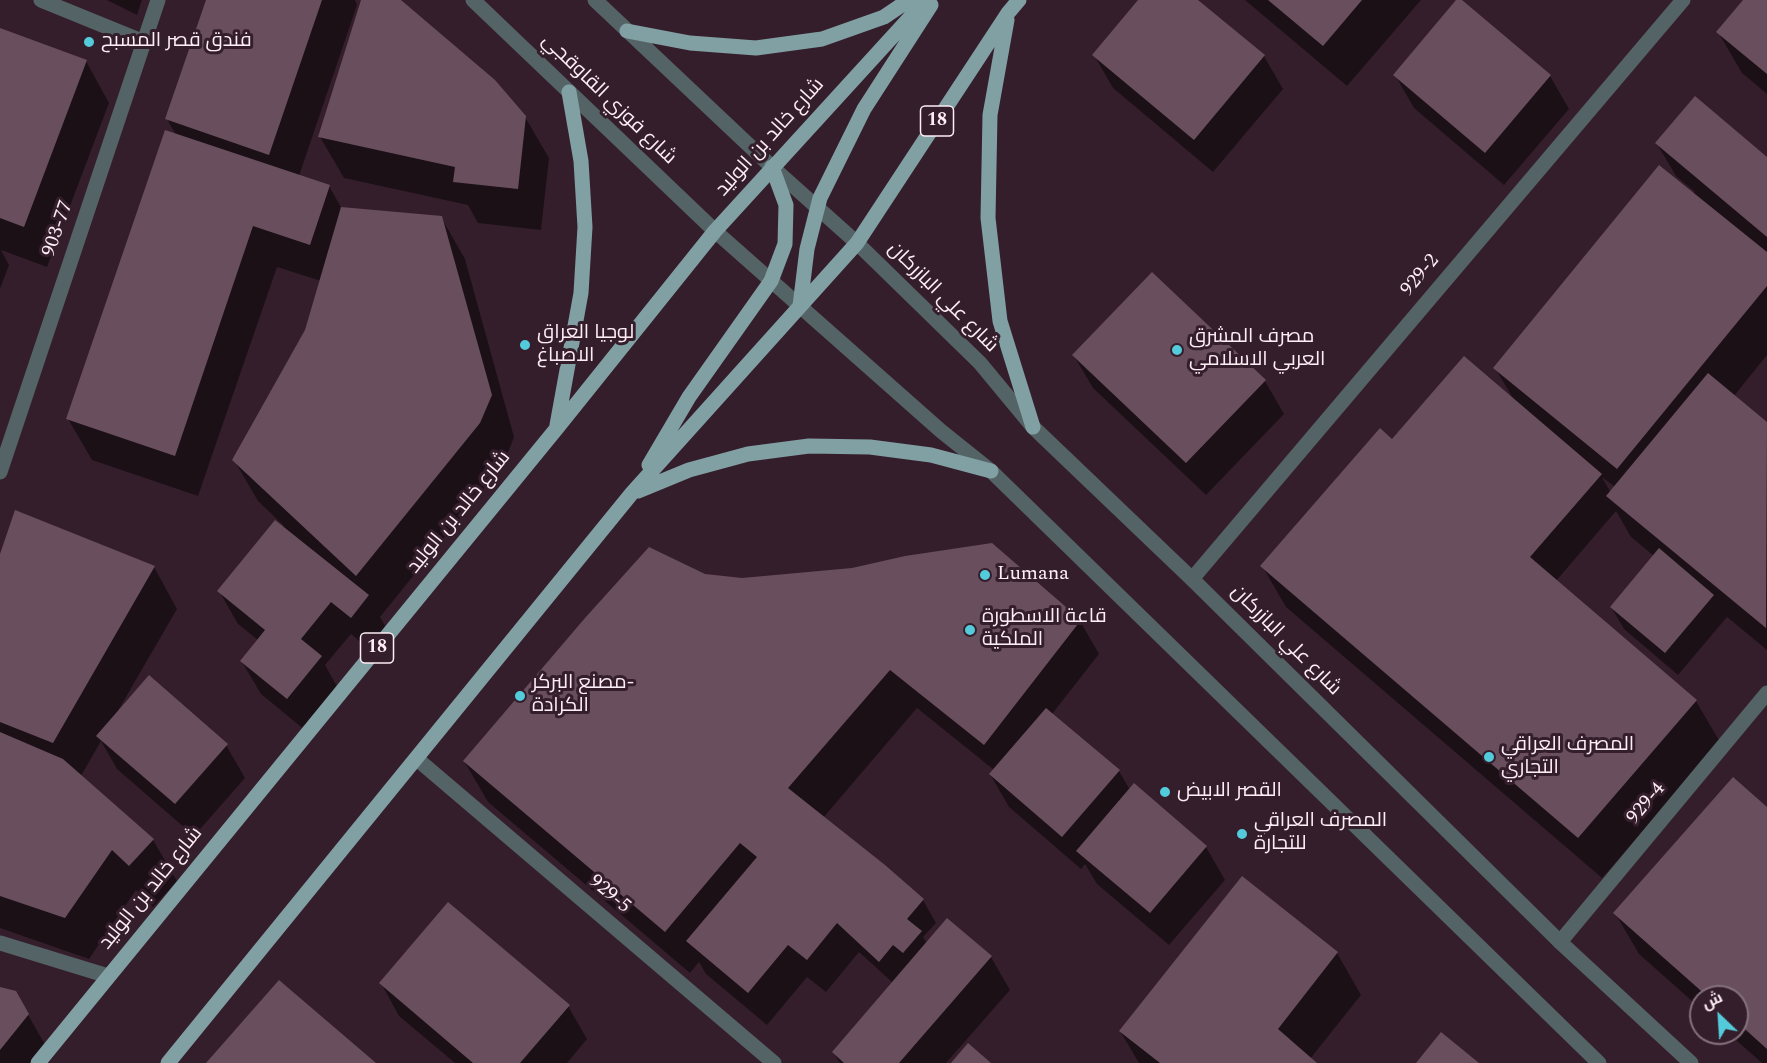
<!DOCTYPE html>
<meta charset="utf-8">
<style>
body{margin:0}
#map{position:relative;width:1767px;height:1063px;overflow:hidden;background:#351e2b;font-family:Spectral,Cairo,serif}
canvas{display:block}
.north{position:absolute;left:1689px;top:985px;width:60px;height:60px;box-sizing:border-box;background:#351e2b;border:2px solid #85717c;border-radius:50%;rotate:335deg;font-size:16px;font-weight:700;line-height:24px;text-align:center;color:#fdedf5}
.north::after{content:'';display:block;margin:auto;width:21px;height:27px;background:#53cbdb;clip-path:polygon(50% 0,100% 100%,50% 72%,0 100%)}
</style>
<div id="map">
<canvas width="1767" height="1063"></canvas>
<div class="north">ش</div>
</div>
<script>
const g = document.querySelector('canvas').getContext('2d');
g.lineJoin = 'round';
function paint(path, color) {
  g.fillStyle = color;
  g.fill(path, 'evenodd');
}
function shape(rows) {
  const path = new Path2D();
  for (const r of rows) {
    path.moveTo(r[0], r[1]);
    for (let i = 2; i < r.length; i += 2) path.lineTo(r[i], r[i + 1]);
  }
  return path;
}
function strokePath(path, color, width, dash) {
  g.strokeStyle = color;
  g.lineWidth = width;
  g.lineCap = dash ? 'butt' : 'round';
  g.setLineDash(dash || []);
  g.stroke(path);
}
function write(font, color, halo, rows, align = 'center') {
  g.font = font + ' Spectral,Cairo,serif';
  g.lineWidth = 6;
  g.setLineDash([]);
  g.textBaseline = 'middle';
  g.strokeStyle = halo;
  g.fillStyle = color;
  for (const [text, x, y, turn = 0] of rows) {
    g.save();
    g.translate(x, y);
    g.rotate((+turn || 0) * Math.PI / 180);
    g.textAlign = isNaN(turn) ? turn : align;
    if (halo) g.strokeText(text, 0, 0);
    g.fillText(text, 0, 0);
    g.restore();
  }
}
paint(shape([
 [107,0,142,0,137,15],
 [207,0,355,0,357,5,299,176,329,186,342,209,441,217,465,259,514,437,503,465,380,617,387,629,370,650,351,634,325,665,339,690,306,731,261,694,242,662,259,641,238,624,219,591,284,526,258,501,234,460,306,330,321,281,277,267,198,496,92,460,68,419,176,135,167,119],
 [363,0,399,0,525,117,549,158,541,230,478,223,468,205,344,178,320,137],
 [1140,0,1196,0,1264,56,1283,89,1213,172,1113,88,1094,55],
 [1245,0,1421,0,1347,86],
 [1458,0,1550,76,1569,109,1504,185,1414,108,1395,75],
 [1745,0,1767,0,1767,94,1742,73,1718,32],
 [0,29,86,61,109,103,47,267,1,250,9,265,0,289],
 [1657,144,1767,159,1767,355,1734,396,1767,423,1767,650,1727,617,1678,675,1624,629,1611,607,1654,556,1631,537,1616,511,1556,581,1696,701,1720,742,1602,878,1286,607,1262,566,1393,441,1514,400,1495,368,1695,192,1676,176],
 [1602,477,1615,487,1611,493],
 [1152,275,1265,381,1284,414,1206,495,1093,388,1074,356],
 [0,559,154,567,177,609,119,709,226,745,245,778,194,836,117,769,101,741,81,776,153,840,177,881,153,907,136,890,89,959,0,928],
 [705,575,1080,621,1099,654,1052,714,1119,771,1130,790,1206,847,1225,880,1169,945,1097,884,1085,864,1081,869,1009,807,990,774,994,770,917,708,823,818,923,900,936,923,923,937,927,943,991,957,1010,990,946,1063,840,1063,833,1052,893,983,859,952,826,992,807,977,767,1025,706,974,699,962,690,973,488,802,464,761],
 [1767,809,1767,1063,1762,1063,1728,1033,1737,1033,1737,997,1701,997,1701,1009,1639,954,1615,913],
 [1242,878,1337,953,1361,995,1310,1059,1314,1063,1139,1063,1120,1031],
 [381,983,568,1006,587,1039,567,1063,455,1063,399,1016],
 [0,989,15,992,47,1048,35,1063,0,1063]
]), '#0007');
paint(shape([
 [206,0,322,0,269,155,165,119],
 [361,0,401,0,495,80,526,116,518,189,453,182,455,167,318,137],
 [1138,0,1198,0,1265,55,1194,140,1092,55],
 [1268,0,1362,0,1323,46],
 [1456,0,1462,0,1551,75,1485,153,1393,75],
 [1743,0,1767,0,1767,74,1716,32],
 [0,28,87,60,24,227,0,218],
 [1695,96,1767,157,1767,237,1655,143],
 [165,130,330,185,310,245,253,226,175,456,66,419],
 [1659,165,1767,252,1767,286,1617,469,1493,368],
 [341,207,442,216,492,395,480,423,356,576,232,460,305,330],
 [1152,272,1266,380,1186,463,1072,355],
 [1464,356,1602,474,1530,557,1697,700,1578,838,1260,566,1380,428,1392,439],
 [1708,373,1767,422,1766,628,1606,496],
 [15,510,155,566,53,743,0,722,0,554],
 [275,520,369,595,351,618,331,602,301,639,322,656,287,699,240,661,265,630,217,591],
 [992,543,1081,620,984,745,890,670,788,788,885,865,924,899,907,919,922,931,903,953,893,945,879,962,837,923,807,960,788,945,748,993,686,941,757,857,740,843,665,932,463,761,585,618,649,547,705,574,742,578,852,568,905,556],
 [1659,548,1714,595,1665,653,1610,607],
 [149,675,228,744,175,804,96,736],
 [1046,708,1120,770,1062,837,989,774],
 [0,732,63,759,154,839,129,866,112,850,65,918,0,896],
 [1733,777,1767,807,1767,1049,1737,1022,1737,997,1708,997,1613,913],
 [1134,783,1207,846,1150,913,1076,851],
 [1242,876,1338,952,1278,1029,1317,1063,1160,1063,1119,1031],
 [448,902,570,1005,520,1063,473,1063,379,983],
 [947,918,992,956,899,1063,844,1063,832,1052],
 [279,980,376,1063,206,1063],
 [0,987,16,991,29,1014,0,1050],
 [1441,1032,1479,1063,1416,1063],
 [968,1043,991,1063,951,1063]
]), '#694f5d');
strokePath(shape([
 [41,0,144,42],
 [0,472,158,0],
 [1192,579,1683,0],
 [417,759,774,1063],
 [1560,942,1767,693],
 [0,943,108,976]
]), '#546365', 15);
strokePath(shape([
 [473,0,715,231,941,431,991,471,1599,1063],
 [595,0,772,167,857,243,980,363,1033,427,1192,579,1560,942,1691,1063]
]), '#546365', 15);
strokePath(shape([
 [1007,20,990,115,988,218,1000,321,1033,427],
 [627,31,690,43,756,48,822,39,884,17,909,0],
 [800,306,807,249,820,198,864,109,931,5],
 [557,425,581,293,585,227,581,161,569,92],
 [649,465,689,397,771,281,785,244,786,205,772,167],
 [638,491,689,470,748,454,809,446,870,447,931,455,991,471],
 [38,1063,557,428,715,231,926,0],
 [168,1063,632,493,857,243,1008,13,1019,0]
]), '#80a0a4', 15);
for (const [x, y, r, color] of [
 [89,42,6,"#53cbdb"],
 [525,345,6,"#53cbdb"],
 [1177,350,6,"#53cbdb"],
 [985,575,6,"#53cbdb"],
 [970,630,6,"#53cbdb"],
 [520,696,6,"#53cbdb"],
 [1489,757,6,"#53cbdb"],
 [1165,792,6,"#53cbdb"],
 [1242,834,6,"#53cbdb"]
]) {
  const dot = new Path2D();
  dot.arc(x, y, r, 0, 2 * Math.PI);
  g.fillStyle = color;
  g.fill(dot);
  strokePath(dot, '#351e2b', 2);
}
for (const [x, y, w] of [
 [937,121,33],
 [377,648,33]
]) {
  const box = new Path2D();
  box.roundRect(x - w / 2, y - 15, w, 30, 4.5);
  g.fillStyle = '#351e2b';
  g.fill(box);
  strokePath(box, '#fdedf5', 1.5);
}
write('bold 18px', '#fdedf5', null, [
 ["18",937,121],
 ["18",377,648]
]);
write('20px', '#fdedf5', '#351e2b', [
 ["فندق قصر المسبح",101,42],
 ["لوجيا العراق",537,334],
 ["الاصباغ",537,357],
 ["مصرف المشرق",1189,338],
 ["العربي الاسلامي",1189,361],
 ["Lumana",997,575],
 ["قاعة الاسطورة",982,618],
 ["الملكية",982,641],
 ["مصنع البركر-",532,684],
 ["الكرادة",532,707],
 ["المصرف العراقي",1501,746],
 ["التجاري",1501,769],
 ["القصر الابيض",1177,792],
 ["المصرف العراقي",1254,822],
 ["للتجارة",1254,845]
], 'left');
write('20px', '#fdedf5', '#351e2b', [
 ["شارع فوزي القاوقجي",608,100,44],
 ["شارع خالد بن الوليد",771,138,-48],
 ["903-77",59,229,-71],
 ["929-2",1421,276,-50],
 ["شارع علي البازركان",942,298,45],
 ["شارع خالد بن الوليد",460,513,-51],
 ["شارع علي البازركان",1285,641,45],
 ["929-4",1647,804,-50],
 ["شارع خالد بن الوليد",152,889,-51],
 ["929-5",609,895,40]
]);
</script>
